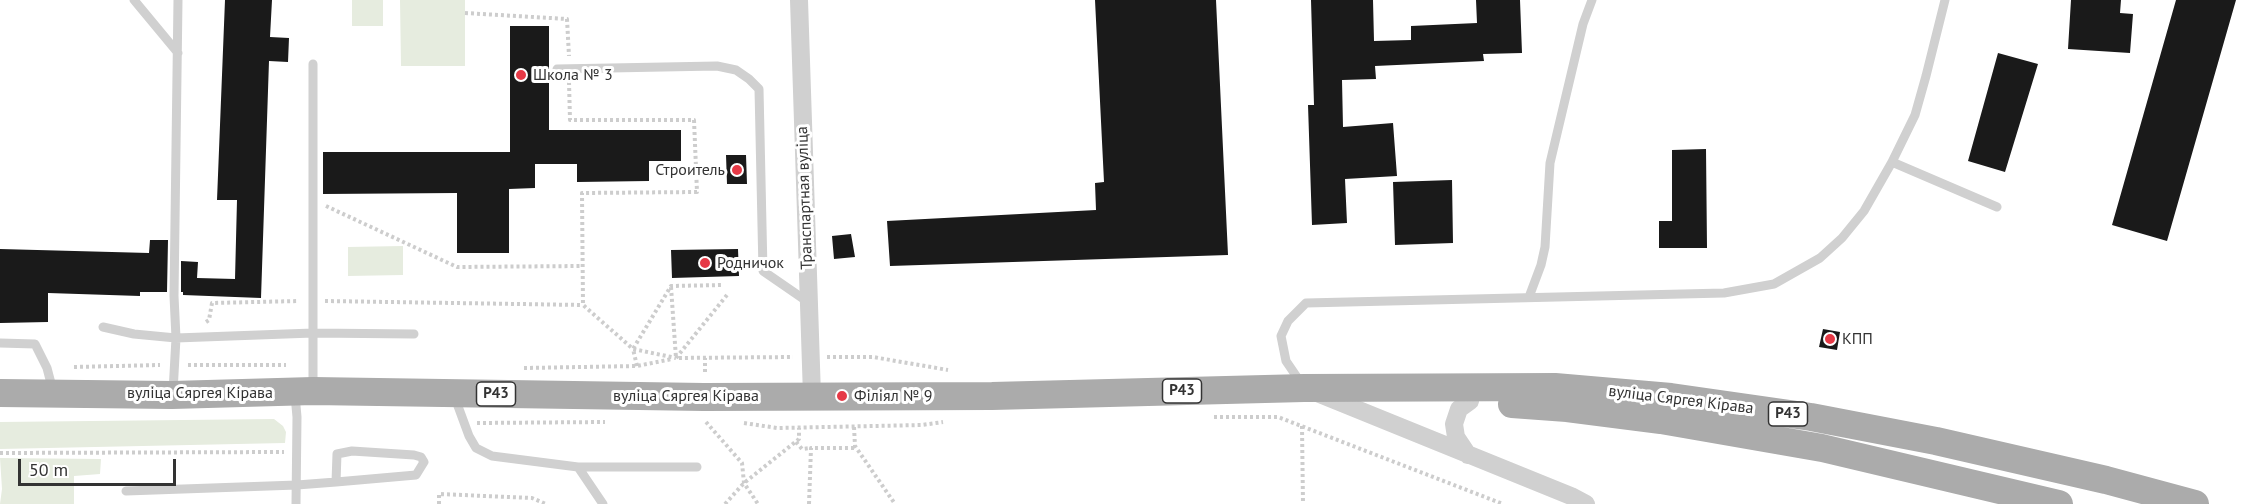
<!DOCTYPE html>
<meta charset="utf-8">
<style>
body{margin:0}
#map{position:relative;width:2254px;height:504px;overflow:hidden;background:#fff;font-family:"PT Sans",sans-serif}
canvas{display:block}
.scale{position:absolute;left:18px;top:459px;width:158px;height:27px;box-sizing:border-box;border:3px solid #333;border-top:0;padding-left:8px;font-size:18px;line-height:21px;white-space:nowrap;color:#333;-webkit-text-stroke:4px #fff;paint-order:stroke}
</style>
<div id="map">
<canvas width="2254" height="504"></canvas>
<div class="scale">50 m</div>
</div>
<script>
const g = document.querySelector('canvas').getContext('2d');
g.lineJoin = 'round';
function paint(path, color) {
  g.fillStyle = color;
  g.fill(path, 'evenodd');
}
function shape(rows) {
  const path = new Path2D();
  for (const r of rows) {
    path.moveTo(r[0], r[1]);
    for (let i = 2; i < r.length; i += 2) path.lineTo(r[i], r[i + 1]);
  }
  return path;
}
function strokePath(path, color, width, dash) {
  g.strokeStyle = color;
  g.lineWidth = width;
  g.lineCap = dash ? 'butt' : 'round';
  g.setLineDash(dash || []);
  g.stroke(path);
}
function write(font, color, halo, rows, align = 'center') {
  g.font = font + ' "PT Sans",sans-serif';
  g.lineWidth = 6;
  g.setLineDash([]);
  g.textBaseline = 'middle';
  g.strokeStyle = halo;
  g.fillStyle = color;
  for (const [text, x, y, turn = 0] of rows) {
    g.save();
    g.translate(x, y);
    g.rotate((+turn || 0) * Math.PI / 180);
    g.textAlign = isNaN(turn) ? turn : align;
    if (halo) g.strokeText(text, 0, 0);
    g.fillText(text, 0, 0);
    g.restore();
  }
}
paint(shape([
 [352,0,383,0,383,26,352,26],
 [400,0,465,0,465,66,401,66],
 [403,246,403,275,348,276,348,247],
 [274,419,283,426,286,432,285,443,0,449,0,422],
 [0,458,101,459,100,474,74,476,74,504,0,504,2,489]
]), '#e6ecdf');
paint(shape([
 [225,0,272,0,270,37,289,38,288,62,269,61,261,298,183,295,183,292,181,292,181,261,198,262,197,278,235,279,237,200,217,200],
 [1095,0,1216,0,1228,255,890,266,887,221,1096,210,1095,183,1104,182],
 [1311,0,1373,0,1374,41,1411,40,1411,26,1477,23,1476,0,1520,0,1522,53,1483,54,1484,61,1375,66,1376,79,1342,80,1343,127,1393,123,1397,176,1345,179,1347,223,1312,225,1308,105,1314,105],
 [2071,0,2121,0,2120,13,2133,14,2130,53,2068,49],
 [2176,0,2236,0,2167,241,2112,225],
 [510,26,549,26,549,130,681,130,681,161,649,161,649,181,577,182,577,164,535,164,535,188,509,189,509,253,457,253,457,193,323,194,323,152,510,152],
 [1998,53,2038,64,2005,172,1968,161],
 [1706,149,1707,248,1659,248,1659,221,1672,221,1672,150],
 [726,155,746,155,747,184,727,184],
 [1452,180,1453,243,1395,245,1393,182],
 [851,234,855,257,834,259,832,236],
 [150,240,168,240,167,292,140,292,140,296,48,293,48,322,0,323,0,249,149,253],
 [738,249,739,276,672,278,671,250],
 [1823,329,1840,332,1837,350,1819,347]
]), '#1a1a1a');
strokePath(shape([
 [465,13,567,19,569,56],
 [569,82,570,120,694,120,697,192,582,193,583,305,633,349,676,358],
 [326,206,457,267,582,266],
 [671,287,676,358],
 [727,295,676,358,793,357],
 [325,301,583,305],
 [206,322,209,320,212,303,299,301],
 [827,357,873,357,948,370],
 [188,365,286,365],
 [637,366,633,349,671,286,723,285],
 [74,367,160,365],
 [524,368,637,366,672,359],
 [705,372,705,358],
 [1214,417,1278,417,1503,504],
 [706,422,742,463,744,483,758,504],
 [477,423,605,422],
 [744,423,777,428,922,425,943,422],
 [1302,426,1303,504],
 [854,427,855,446,895,504],
 [796,442,802,449,811,448],
 [0,453,284,452],
 [439,504,439,494,532,498,546,504],
 [725,504,744,483,799,439,799,428],
 [809,504,811,448,857,448]
]), '#cdcdcd', 4, [3, 3]);
strokePath(shape([
 [134,0,178,53],
 [313,64,313,389],
 [557,69,717,66,736,70,749,79,759,89,763,271,808,302],
 [1892,162,1915,115,1926,76,1945,0],
 [1529,297,1541,265,1545,247,1550,163,1583,24,1592,0],
 [103,327,134,334,176,338,313,333,414,334],
 [0,343,35,344,47,368,53,391],
 [1301,383,1286,361,1281,336,1288,321,1306,303,1724,293,1774,284,1820,258,1842,238,1864,211,1892,162,1997,207],
 [173,392,176,338,174,296,178,0],
 [295,395,297,417,296,504],
 [455,398,469,436,476,448,492,456,578,467,603,504],
 [578,467,697,467],
 [126,491,297,485,336,482,416,475,424,462,421,457,414,455,352,451,337,454,336,482]
]), '#d0d0d0', 9);
strokePath(shape([
 [799,0,812,396],
 [1317,393,1571,496,1586,504],
 [1468,455,1456,437,1454,424,1459,409,1470,401]
]), '#d0d0d0', 18);
strokePath(shape([
 [0,393,172,395,313,391,704,397,992,396,1304,388,1555,387,1671,397,1811,417,1936,441,2106,480,2195,504],
 [1512,404,1567,408,1661,420,1822,448,2059,504]
]), '#ababab', 28);
for (const [x, y, r, color] of [
 [521,75,6,"#e63946"],
 [737,170,6,"#e63946"],
 [705,263,6,"#e63946"],
 [1830,339,6,"#e63946"],
 [842,396,6,"#e63946"]
]) {
  const dot = new Path2D();
  dot.arc(x, y, r, 0, 2 * Math.PI);
  g.fillStyle = color;
  g.fill(dot);
  strokePath(dot, '#fff', 2);
}
for (const [x, y, w] of [
 [1182,391,39],
 [496,394,39],
 [1788,414,39]
]) {
  const box = new Path2D();
  box.roundRect(x - w / 2, y - 12, w, 24, 4.5);
  g.fillStyle = '#fff';
  g.fill(box);
  strokePath(box, '#333', 1.5);
}
write('bold 15px', '#333', null, [
 ["Р43",1182,391],
 ["Р43",496,394],
 ["Р43",1788,414]
]);
write('16px', '#333', '#fff', [
 ["Школа № 3",533,75],
 ["Строитель",725,170,"right"],
 ["Родничок",717,263],
 ["КПП",1842,339],
 ["Філіял № 9",854,396]
], 'left');
write('16px', '#333', '#fff', [
 ["Транспартная вуліца",805,198,-92],
 ["вуліца Сяргея Кірава",200,393],
 ["вуліца Сяргея Кірава",686,396],
 ["вуліца Сяргея Кірава",1681,400,7]
]);
</script>
